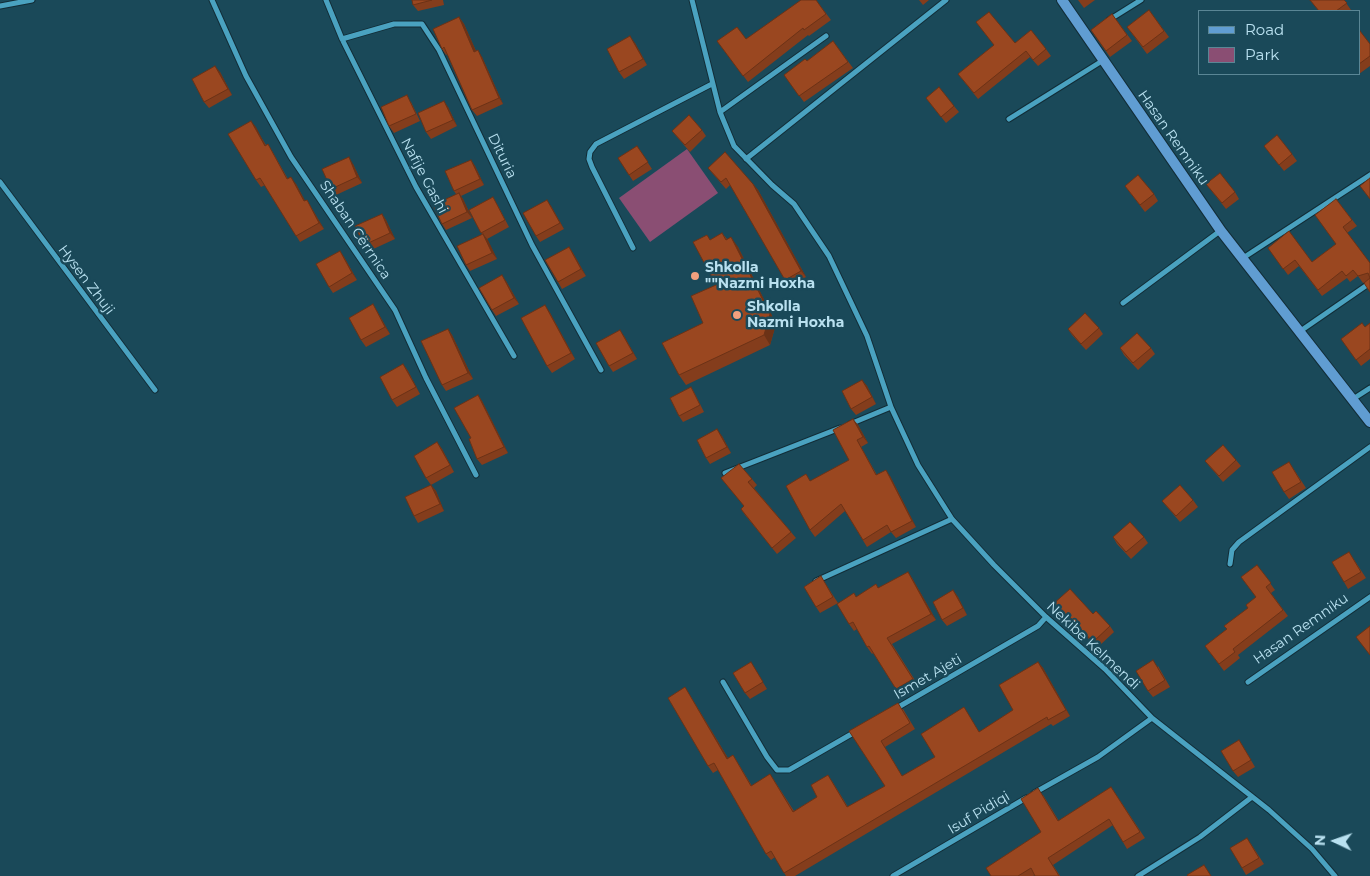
<!DOCTYPE html>
<meta charset="utf-8">
<style>
body{margin:0}
#map{position:relative;width:1370px;height:876px;overflow:hidden;background:#1a4959;font-family:Montserrat,sans-serif}
canvas{display:block}
.legend{position:absolute;left:1198px;top:10px;width:162px;height:65px;box-sizing:border-box;background:#1a4959;border:1px solid #5a8695;margin:0;padding:6px 9px;list-style:none;font-size:15px;color:#b9e1f0}
.legend li{display:flex;align-items:center;gap:10px;height:25px}
.legend b{width:25px;border:1px solid #5a8695}
.north{position:absolute;left:1310px;top:816px;width:50px;height:50px;-webkit-text-stroke:4px #1a4959;paint-order:stroke;rotate:273deg;font-size:14px;font-weight:700;line-height:20px;text-align:center;color:#b9e1f0}
.north::after{content:'';display:block;margin:auto;width:18px;height:22px;background:#b9e1f0;clip-path:polygon(50% 0,100% 100%,50% 72%,0 100%)}
</style>
<div id="map">
<canvas width="1370" height="876"></canvas>
<ul class="legend">
<li><b style="height:6px;background:#609dd2"></b>Road</li>
<li><b style="height:14px;background:#8a4e73"></b>Park</li>
</ul>
<div class="north">N</div>
</div>
<script>
const g = document.querySelector('canvas').getContext('2d');
g.lineJoin = 'round';
function paint(path, color) {
  g.fillStyle = color;
  g.fill(path, 'evenodd');
}
function shape(rows) {
  const path = new Path2D();
  for (const r of rows) {
    path.moveTo(r[0], r[1]);
    for (let i = 2; i < r.length; i += 2) path.lineTo(r[i], r[i + 1]);
  }
  return path;
}
function strokePath(path, color, width, dash) {
  g.strokeStyle = color;
  g.lineWidth = width;
  g.lineCap = dash ? 'butt' : 'round';
  g.setLineDash(dash || []);
  g.stroke(path);
}
function write(font, color, halo, rows, align = 'center') {
  g.font = font + ' Montserrat,sans-serif';
  g.lineWidth = 5;
  g.setLineDash([]);
  g.textBaseline = 'middle';
  g.strokeStyle = halo;
  g.fillStyle = color;
  for (const [text, x, y, turn = 0] of rows) {
    g.save();
    g.translate(x, y);
    g.rotate((+turn || 0) * Math.PI / 180);
    g.textAlign = isNaN(turn) ? turn : align;
    if (halo) g.strokeText(text, 0, 0);
    g.fillText(text, 0, 0);
    g.restore();
  }
}
paint(shape([
 [687,149,718,193,650,242,619,198]
]), '#8a4e73');
const street = shape([
 [212,0,246,76,291,157,395,310,426,378,476,475],
 [326,0,342,39,416,187,514,356],
 [692,0,720,112,734,146,772,185,794,204,829,256,867,336,891,407,918,465,952,519,994,565,1046,617,1105,669,1152,718,1269,810,1312,849,1335,876],
 [0,6,32,0],
 [1109,20,1141,0],
 [342,39,394,24,422,24,439,50,532,245,601,370],
 [720,112,826,36],
 [1009,119,1102,61],
 [746,159,946,0],
 [0,182,155,390],
 [633,248,592,167,589,159,590,152,596,144,712,84],
 [1243,258,1370,175],
 [1123,303,1220,231],
 [1299,332,1370,283],
 [1353,399,1370,388],
 [850,424,891,407],
 [725,473,840,428],
 [1230,564,1232,550,1239,542,1370,447],
 [816,581,952,519],
 [723,682,767,757,777,770,789,770,855,732],
 [1248,682,1370,597],
 [895,709,1038,626,1046,617],
 [1034,793,1098,757,1152,718],
 [893,876,1026,798],
 [1138,876,1200,837,1252,797]
]);
const secondary = shape([
 [1062,0,1221,231,1370,422]
]);
strokePath(street, '#122d37', 7);
strokePath(secondary, '#122d37', 12);
strokePath(street, '#4aa2c0', 5);
strokePath(secondary, '#609dd2', 10);
paint(shape([
 [412,0,443,0,444,5,418,11,413,5],
 [816,0,831,20,809,36,808,35,748,82,717,41,746,39],
 [919,0,929,0,923,5],
 [1078,0,1095,0,1084,8],
 [1344,0,1351,10,1349,11,1318,11],
 [1149,10,1169,37,1147,54,1127,27],
 [1112,14,1132,41,1110,57,1091,30],
 [459,17,464,24,476,51,482,57,503,104,477,116,472,110,448,54,446,55,442,49],
 [976,22,1015,43,1046,49,1051,56,1038,66,1030,57,978,99,958,74,994,45],
 [1359,32,1370,44,1370,66,1359,74],
 [833,41,853,68,804,102,784,75,807,61],
 [635,43,647,65,624,79,619,72],
 [220,72,232,95,209,108,204,102],
 [926,98,954,106,959,112,946,123],
 [411,102,420,121,394,133,389,126],
 [448,107,457,126,431,139,426,132],
 [251,121,266,145,272,151,288,179,296,184,305,201,307,200,311,207,324,229,300,242,265,185,261,187,256,180],
 [702,130,706,136,690,152,677,137,672,131],
 [637,146,652,169,633,181,618,158],
 [1264,146,1292,154,1297,161,1284,171],
 [471,160,475,166,484,185,461,196,463,199,472,218,446,230,442,224,456,194,454,191],
 [353,164,362,183,336,195,331,189],
 [708,168,753,184,758,190,806,277,789,286,730,185,726,189,713,174],
 [1206,184,1235,192,1239,199,1226,209],
 [1125,186,1154,194,1158,201,1145,212],
 [1336,199,1357,226,1347,233,1370,263,1370,292,1365,282,1363,283,1358,276,1350,282,1347,278,1322,296,1299,266,1288,275,1268,248,1312,262,1336,244],
 [497,204,509,227,487,239,497,259,470,271,466,265,482,234,469,210],
 [551,206,564,229,540,242,536,236],
 [382,214,386,220,395,239,369,251,364,245],
 [722,233,727,239,738,247,776,324,770,345,686,385,679,375,703,323,716,285,710,240],
 [569,247,573,253,586,276,562,289,558,282],
 [340,251,344,257,357,280,333,293,329,287],
 [506,281,519,304,496,316,492,310],
 [377,311,390,334,366,347,361,340],
 [549,311,575,359,552,373,547,366],
 [1370,323,1370,359,1361,366,1341,339,1365,327],
 [1099,328,1103,334,1086,350,1072,335,1068,329],
 [448,329,452,335,473,379,446,391,442,385],
 [624,336,637,359,613,372,609,366],
 [1120,348,1151,348,1155,354,1138,370,1124,355],
 [403,364,408,371,420,394,397,407,392,400],
 [862,380,867,386,876,404,856,415,851,409],
 [691,387,695,394,704,412,683,422,679,416],
 [478,395,482,401,508,453,482,465,477,459,471,438],
 [853,419,858,425,868,443,861,447,877,475,890,476,916,527,896,538,891,532,867,547,845,511,815,537,810,530,849,460],
 [722,436,731,453,710,464,706,458],
 [437,442,442,449,454,472,431,485,426,478],
 [1236,460,1241,466,1223,482,1210,467,1205,461],
 [1289,462,1306,488,1289,499,1284,492],
 [721,478,752,479,757,485,754,488,791,532,796,538,777,554,745,515,741,509,744,506],
 [431,485,436,491,444,511,418,523,414,516],
 [1193,500,1198,507,1180,522,1167,507,1162,501],
 [1113,537,1144,537,1148,543,1131,559,1117,544],
 [1349,552,1366,578,1348,589,1344,582],
 [1257,565,1275,590,1271,593,1288,616,1238,655,1240,658,1224,671,1205,646,1227,629,1248,608,1256,598],
 [908,572,912,578,936,620,892,644,918,685,901,696,873,653,872,654,867,647,857,629,854,631,849,624,856,597,879,588],
 [825,583,838,603,820,613,816,607],
 [953,590,958,597,967,615,947,626,942,620],
 [1052,605,1093,614,1110,626,1114,632,1097,648,1074,623,1070,626,1057,611],
 [1038,662,1043,668,1070,716,1053,726,1051,724,795,876,786,876,775,857,771,860,766,854,718,770,713,773,708,766,685,687,728,758,733,755,752,786,770,774,794,811,817,797,832,781,848,807,885,786,849,731,903,709,915,729,885,747,902,776,935,757,968,714,979,732,1013,710],
 [1158,666,1170,687,1153,697,1148,691],
 [755,669,767,689,750,699,745,693],
 [1239,740,1255,767,1238,777,1233,771],
 [1111,787,1145,838,1127,849,1113,825,1053,865,1060,876,1035,876,1035,875,1033,876,991,876,1041,832,1043,795,1059,821],
 [1251,844,1264,864,1246,875,1242,868]
]), '#843d1c');
paint(shape([
 [459,17,464,24,479,58,474,52],
 [630,36,635,43,647,65,643,59],
 [478,50,482,57,503,104,499,98],
 [215,66,220,72,232,95,228,89],
 [444,101,448,107,457,126,453,120],
 [251,121,256,127,269,152,265,146],
 [349,157,353,164,362,183,357,177],
 [471,160,475,166,484,185,480,179],
 [291,177,296,184,309,208,304,201],
 [753,184,758,190,806,277,801,271],
 [459,193,463,199,472,218,467,212],
 [307,200,311,207,324,229,319,223],
 [547,200,551,206,564,229,560,223],
 [382,214,386,220,395,239,390,233],
 [483,234,488,240,497,259,492,253],
 [731,237,738,247,776,324,770,345,764,335],
 [569,247,573,253,586,276,581,269],
 [340,251,344,257,357,280,352,273],
 [502,275,506,281,519,304,514,298],
 [373,304,377,311,390,334,385,327],
 [545,305,549,311,575,359,571,353],
 [448,329,452,335,473,379,468,373],
 [620,330,624,336,637,359,633,353],
 [403,364,408,371,420,394,416,387],
 [862,380,867,386,876,404,872,397],
 [478,395,482,401,508,453,504,447],
 [853,419,858,425,868,443,863,437],
 [717,429,722,436,731,453,727,447],
 [437,442,442,449,454,472,450,465],
 [886,470,890,476,916,527,912,521],
 [431,485,436,491,444,511,440,504],
 [908,572,912,578,936,620,931,614],
 [953,590,958,597,967,615,963,608],
 [1038,662,1043,668,1070,716,1066,710],
 [685,687,689,694,732,765,727,759]
]), '#6c3216');
const building = shape([
 [412,0,432,0,413,5,412,0],
 [801,0,816,0,826,14,804,30,803,28,743,76,717,41,737,27,746,39,801,0],
 [1310,0,1344,0,1347,3,1336,11,1319,11,1310,0],
 [1149,10,1164,31,1143,47,1127,27,1149,10],
 [989,12,1015,43,1031,30,1046,49,1033,60,1026,51,974,93,958,74,994,45,976,22,989,12],
 [1112,14,1127,35,1106,51,1091,30,1112,14],
 [459,17,474,52,478,50,499,98,472,110,444,47,442,49,433,29,459,17],
 [1360,31,1370,44,1370,56,1359,64,1359,32,1360,31],
 [630,36,643,59,619,72,607,49,630,36],
 [833,41,848,62,799,96,784,75,805,59,807,61,833,41],
 [215,66,228,89,204,102,192,79,215,66],
 [939,87,954,106,941,117,926,98,939,87],
 [407,95,416,114,389,126,381,107,407,95],
 [444,101,453,120,426,132,418,113,444,101],
 [689,115,702,130,685,145,672,131,689,115],
 [251,121,265,146,268,144,287,179,291,177,304,201,307,200,319,223,296,236,260,178,256,180,228,134,251,121],
 [1277,135,1292,154,1279,165,1264,146,1277,135],
 [637,146,648,162,629,175,618,158,637,146],
 [725,152,753,184,801,271,785,280,726,178,721,182,708,168,725,152],
 [349,157,357,177,331,189,322,169,349,157],
 [471,160,480,179,454,191,445,171,471,160],
 [1220,173,1235,192,1222,203,1206,184,1220,173],
 [1138,175,1154,194,1140,205,1125,186,1138,175],
 [1370,178,1370,199,1360,186,1370,178],
 [459,193,467,212,442,224,433,205,459,193],
 [493,197,505,220,481,233,469,210,493,197],
 [1336,199,1352,220,1343,227,1370,263,1370,292,1364,283,1370,278,1368,273,1358,276,1353,270,1346,276,1342,271,1318,290,1295,260,1283,269,1268,248,1289,231,1312,262,1336,244,1315,215,1336,199],
 [547,200,560,223,536,236,523,213,547,200],
 [382,214,390,233,364,245,355,226,382,214],
 [722,233,726,240,731,237,770,314,764,335,679,375,662,343,703,323,691,296,716,285,693,242,707,235,710,240,722,233],
 [483,234,492,253,466,265,457,246,483,234],
 [569,247,581,269,558,282,545,260,569,247],
 [340,251,352,273,329,287,316,264,340,251],
 [502,275,514,298,492,310,479,288,502,275],
 [373,304,385,327,361,340,349,318,373,304],
 [545,305,571,353,547,366,521,318,545,305],
 [1085,313,1099,328,1081,344,1068,329,1085,313],
 [1362,323,1365,327,1370,323,1370,349,1356,360,1341,339,1362,323],
 [448,329,468,373,442,385,421,341,448,329],
 [620,330,633,353,609,366,596,343,620,330],
 [1137,333,1151,348,1133,363,1120,348,1137,333],
 [403,364,416,387,392,400,380,377,403,364],
 [862,380,872,397,851,409,842,391,862,380],
 [691,387,700,405,679,416,670,398,691,387],
 [478,395,504,447,477,459,469,439,471,438,454,408,478,395],
 [853,419,863,437,857,440,876,475,886,470,912,521,891,532,887,525,863,540,841,504,810,530,786,486,806,474,810,481,849,460,833,430,853,419],
 [717,429,727,447,706,458,697,440,717,429],
 [437,442,450,465,426,478,414,456,437,442],
 [1223,445,1236,460,1219,476,1205,461,1223,445],
 [1289,462,1301,482,1284,492,1272,472,1289,462],
 [739,464,752,479,748,482,791,532,772,548,741,509,744,506,721,478,739,464],
 [431,485,440,504,414,516,405,497,431,485],
 [1180,485,1193,500,1176,516,1162,501,1180,485],
 [1130,522,1144,537,1126,552,1113,537,1130,522],
 [1349,552,1361,572,1344,582,1332,562,1349,552],
 [1257,565,1271,583,1266,587,1283,610,1233,649,1235,652,1219,664,1205,646,1227,629,1224,626,1248,608,1246,605,1256,597,1241,577,1257,565],
 [908,572,931,614,887,638,913,679,896,689,869,646,867,647,853,622,849,624,837,604,854,593,856,597,876,584,878,588,908,572],
 [821,576,833,597,816,607,804,587,821,576],
 [1070,589,1093,614,1096,611,1110,626,1093,642,1069,616,1066,620,1052,605,1070,589],
 [953,590,963,608,942,620,933,602,953,590],
 [1370,626,1370,655,1356,637,1370,626],
 [1153,660,1165,680,1148,691,1136,671,1153,660],
 [751,662,763,682,745,693,733,673,751,662],
 [1038,662,1066,710,1048,720,1047,717,784,873,771,851,766,854,714,763,708,766,668,698,685,687,727,759,733,755,751,786,770,774,793,812,817,797,811,785,828,775,847,807,885,786,849,731,898,703,910,723,881,741,902,776,935,757,921,734,964,707,979,732,1013,710,999,685,1038,662],
 [1239,740,1251,760,1233,771,1221,751,1239,740],
 [1111,787,1140,832,1123,842,1109,819,1048,858,1059,876,1035,876,1031,868,1018,876,991,876,986,868,1041,832,1021,799,1038,788,1058,821,1111,787],
 [1247,838,1259,858,1242,868,1230,848,1247,838],
 [1204,865,1211,876,1188,876,1187,875,1204,865]
]);
paint(building, '#9a4720');
strokePath(building, '#6c3216', 1);
for (const [x, y, r, color] of [
 [695,276,5,"#f2a07e"],
 [737,315,5,"#f2a07e"]
]) {
  const dot = new Path2D();
  dot.arc(x, y, r, 0, 2 * Math.PI);
  g.fillStyle = color;
  g.fill(dot);
  strokePath(dot, '#1a4959', 2);
}
write('14px', '#b9e1f0', '#1a4959', [
 ["Hasan Remniku",1173,138,55],
 ["Dituria",502,156,64],
 ["Nafije Gashi",424,176,62],
 ["Shaban Cërrnica",355,230,56],
 ["Hysen Zhuji",86,280,53],
 ["Hasan Remniku",1301,629,-35],
 ["Nekibe Kelmendi",1093,646,43],
 ["Ismet Ajeti",928,677,-30],
 ["Isuf Pidiqi",979,813,-31]
]);
write('bold 14px', '#b9e1f0', '#1a4959', [
 ["Shkolla",705,268],
 ["\"\"Nazmi Hoxha",705,284],
 ["Shkolla",747,307],
 ["Nazmi Hoxha",747,323]
], 'left');
</script>
